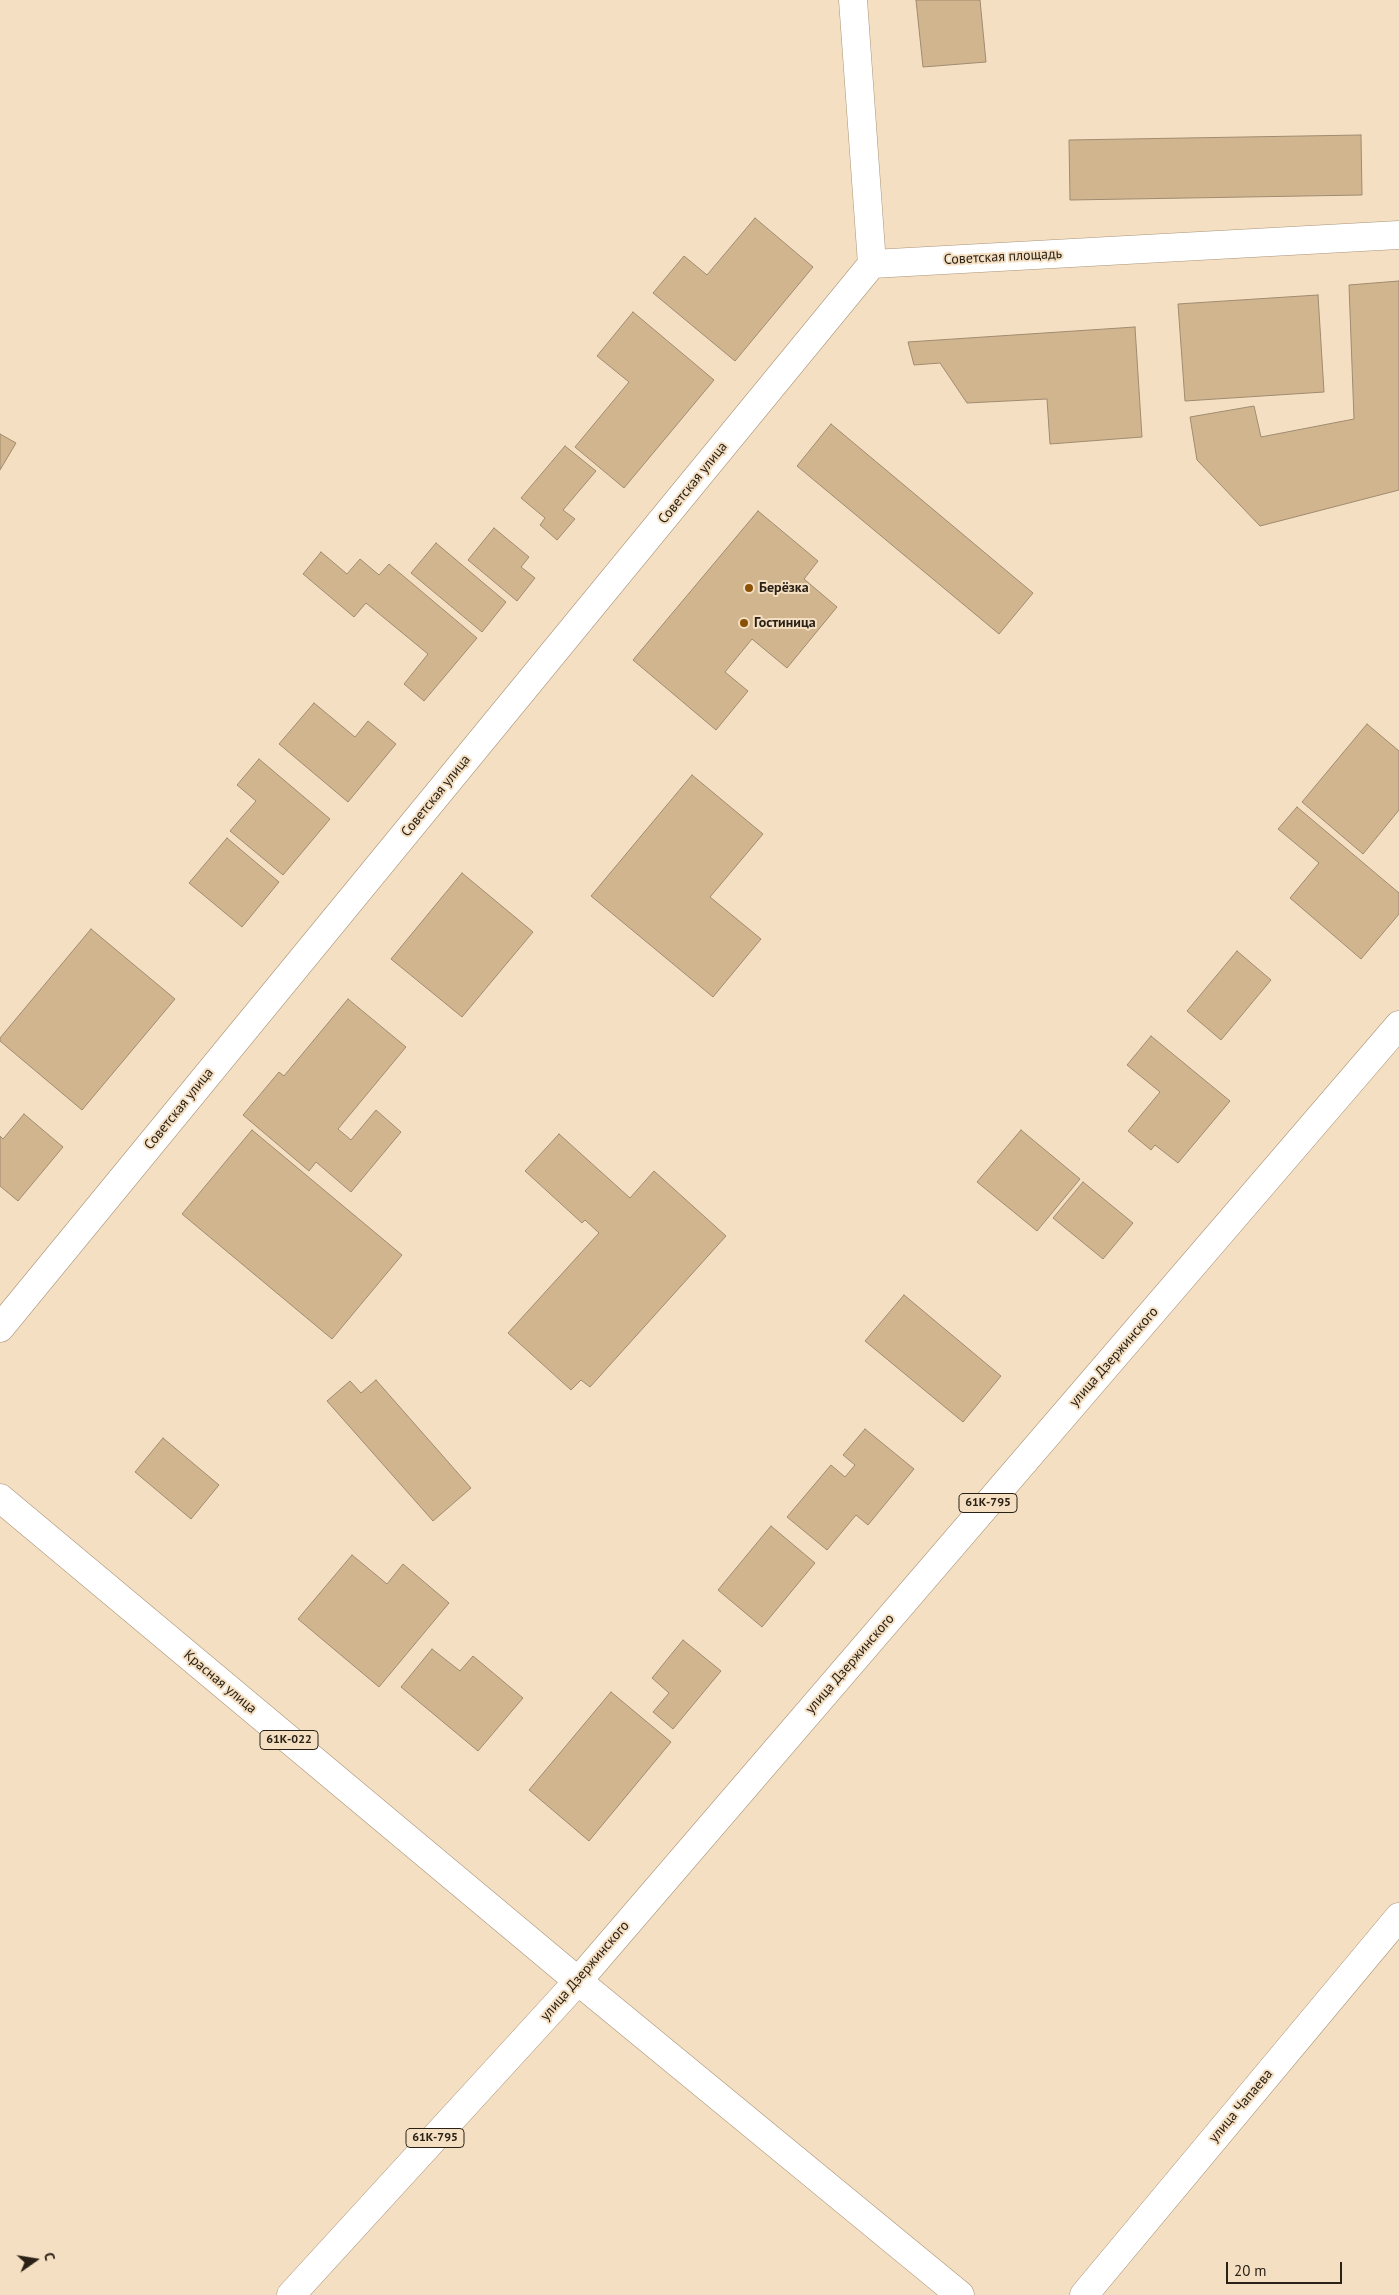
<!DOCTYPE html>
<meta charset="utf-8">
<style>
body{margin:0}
#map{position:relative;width:1399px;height:2295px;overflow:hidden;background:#f5dfc2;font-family:"PT Sans",sans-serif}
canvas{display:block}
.north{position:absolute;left:10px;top:2235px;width:50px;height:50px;-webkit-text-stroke:4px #f5dfc2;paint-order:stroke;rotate:77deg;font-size:14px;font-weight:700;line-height:20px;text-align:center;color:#292116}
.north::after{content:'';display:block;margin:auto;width:18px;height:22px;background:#292116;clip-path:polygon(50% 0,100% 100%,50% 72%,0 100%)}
.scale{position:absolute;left:1226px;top:2262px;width:116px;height:22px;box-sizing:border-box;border:2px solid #292116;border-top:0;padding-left:6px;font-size:15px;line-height:18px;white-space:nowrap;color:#292116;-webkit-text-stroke:4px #f5dfc2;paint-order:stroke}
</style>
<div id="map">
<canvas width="1399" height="2295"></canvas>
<div class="north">С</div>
<div class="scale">20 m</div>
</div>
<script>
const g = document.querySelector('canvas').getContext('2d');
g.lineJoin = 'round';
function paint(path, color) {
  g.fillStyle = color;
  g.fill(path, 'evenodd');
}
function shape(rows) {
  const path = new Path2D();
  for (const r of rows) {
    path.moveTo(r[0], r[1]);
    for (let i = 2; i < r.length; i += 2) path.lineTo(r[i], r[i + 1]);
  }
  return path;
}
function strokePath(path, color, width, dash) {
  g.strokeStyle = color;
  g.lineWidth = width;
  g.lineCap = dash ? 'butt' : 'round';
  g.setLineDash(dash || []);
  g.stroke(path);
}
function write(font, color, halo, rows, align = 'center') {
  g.font = font + ' "PT Sans",sans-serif';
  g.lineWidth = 4;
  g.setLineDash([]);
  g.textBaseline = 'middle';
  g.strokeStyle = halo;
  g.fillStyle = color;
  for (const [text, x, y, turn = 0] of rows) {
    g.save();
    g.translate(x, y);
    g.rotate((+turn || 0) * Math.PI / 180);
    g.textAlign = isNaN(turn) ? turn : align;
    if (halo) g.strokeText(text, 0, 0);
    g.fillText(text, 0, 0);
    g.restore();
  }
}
const building = shape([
 [916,0,980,0,986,62,923,67,916,0],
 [1361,135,1362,195,1070,200,1069,140,1361,135],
 [755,218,813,267,735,361,653,293,684,256,707,275,755,218],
 [1399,281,1399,490,1260,526,1197,460,1190,417,1254,406,1261,437,1354,419,1349,285,1399,281],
 [1318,295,1324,392,1185,401,1178,304,1318,295],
 [633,312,714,380,624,488,575,447,629,382,597,356,633,312],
 [1135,327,1142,437,1050,444,1047,399,967,403,940,363,914,365,908,342,1135,327],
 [831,424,1033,593,999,634,797,466,831,424],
 [0,434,16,443,0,470,0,434],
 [565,446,596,471,563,510,575,519,557,540,540,525,545,518,521,498,565,446],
 [758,511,818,561,804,579,837,607,787,668,752,639,725,672,748,691,716,730,633,660,758,511],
 [494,528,529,557,521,567,535,578,517,601,468,560,494,528],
 [436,543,506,602,482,632,411,573,436,543],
 [321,552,347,574,360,559,379,575,389,564,477,638,424,701,404,684,428,654,366,603,354,617,303,574,321,552],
 [314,703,355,737,368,721,396,744,348,802,279,744,314,703],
 [1367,724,1399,751,1399,810,1363,854,1302,802,1367,724],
 [259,759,330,819,283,875,230,831,256,801,237,785,259,759],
 [692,775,763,834,710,897,761,939,713,997,591,896,692,775],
 [1297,807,1399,893,1399,914,1361,959,1290,898,1319,863,1278,829,1297,807],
 [227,838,279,882,242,927,189,883,227,838],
 [462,873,533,932,462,1017,391,959,462,873],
 [91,929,175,999,82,1110,0,1041,0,1038,91,929],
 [1237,951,1271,980,1221,1040,1187,1011,1237,951],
 [348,999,406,1047,338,1129,351,1140,376,1110,401,1132,351,1192,316,1162,309,1171,243,1115,279,1072,284,1076,348,999],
 [1151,1036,1230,1101,1178,1163,1155,1145,1151,1150,1128,1131,1160,1092,1127,1065,1151,1036],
 [24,1114,63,1147,18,1201,0,1186,0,1136,3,1139,24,1114],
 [252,1130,402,1255,332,1339,182,1214,252,1130],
 [1021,1130,1080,1179,1037,1231,977,1182,1021,1130],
 [559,1134,630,1198,654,1171,726,1236,590,1387,581,1380,571,1390,508,1333,599,1233,585,1220,582,1223,525,1171,559,1134],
 [1083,1182,1133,1223,1103,1259,1053,1218,1083,1182],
 [904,1295,1001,1376,963,1422,865,1341,904,1295],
 [376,1380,471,1488,433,1521,327,1401,350,1381,361,1393,376,1380],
 [865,1429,914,1469,868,1525,856,1515,827,1550,787,1517,831,1465,845,1477,855,1465,843,1455,865,1429],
 [163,1438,219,1485,191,1519,135,1472,163,1438],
 [771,1526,815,1563,762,1627,718,1590,771,1526],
 [352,1555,387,1584,403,1564,449,1603,379,1687,298,1619,352,1555],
 [683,1640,721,1671,673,1729,653,1712,669,1693,652,1678,683,1640],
 [432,1649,460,1671,473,1656,523,1698,478,1751,401,1687,432,1649],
 [611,1692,671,1742,589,1841,529,1790,611,1692]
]);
paint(building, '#d1b58f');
strokePath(building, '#a08b70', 1);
const minor = shape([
 [853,0,872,264,1399,235],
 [0,1328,872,264],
 [578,1981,960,2295],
 [1084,2295,1399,1917]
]);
const primary = shape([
 [0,1498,578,1981],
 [291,2295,578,1981,1399,1025]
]);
strokePath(minor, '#a99479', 29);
strokePath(primary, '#a99479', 29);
strokePath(minor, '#fff', 28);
strokePath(primary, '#fff', 28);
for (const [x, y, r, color] of [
 [749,588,5,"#8a5107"],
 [744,623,5,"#8a5107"]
]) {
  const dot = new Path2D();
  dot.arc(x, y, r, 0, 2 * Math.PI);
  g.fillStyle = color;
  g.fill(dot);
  strokePath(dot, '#f5dfc2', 2);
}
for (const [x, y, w] of [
 [988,1503,58],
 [289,1740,58],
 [435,2138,58]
]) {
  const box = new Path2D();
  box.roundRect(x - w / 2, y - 9.5, w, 19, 4);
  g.fillStyle = '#f5dfc2';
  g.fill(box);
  strokePath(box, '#292116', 1);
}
write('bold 12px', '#292116', null, [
 ["61К-795",988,1503],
 ["61К-022",289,1740],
 ["61К-795",435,2138]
]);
write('14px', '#292116', '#f5dfc2', [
 ["Советская площадь",1003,257,-3],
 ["Советская улица",693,483,-51],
 ["Советская улица",436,796,-51],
 ["Советская улица",179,1109,-51],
 ["улица Дзержинского",1114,1357,-49],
 ["улица Дзержинского",850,1664,-49],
 ["Красная улица",220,1682,40],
 ["улица Дзержинского",585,1971,-49],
 ["улица Чапаева",1241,2106,-50]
]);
write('bold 14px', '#292116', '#f5dfc2', [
 ["Берёзка",759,588],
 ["Гостиница",754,623]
], 'left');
</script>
